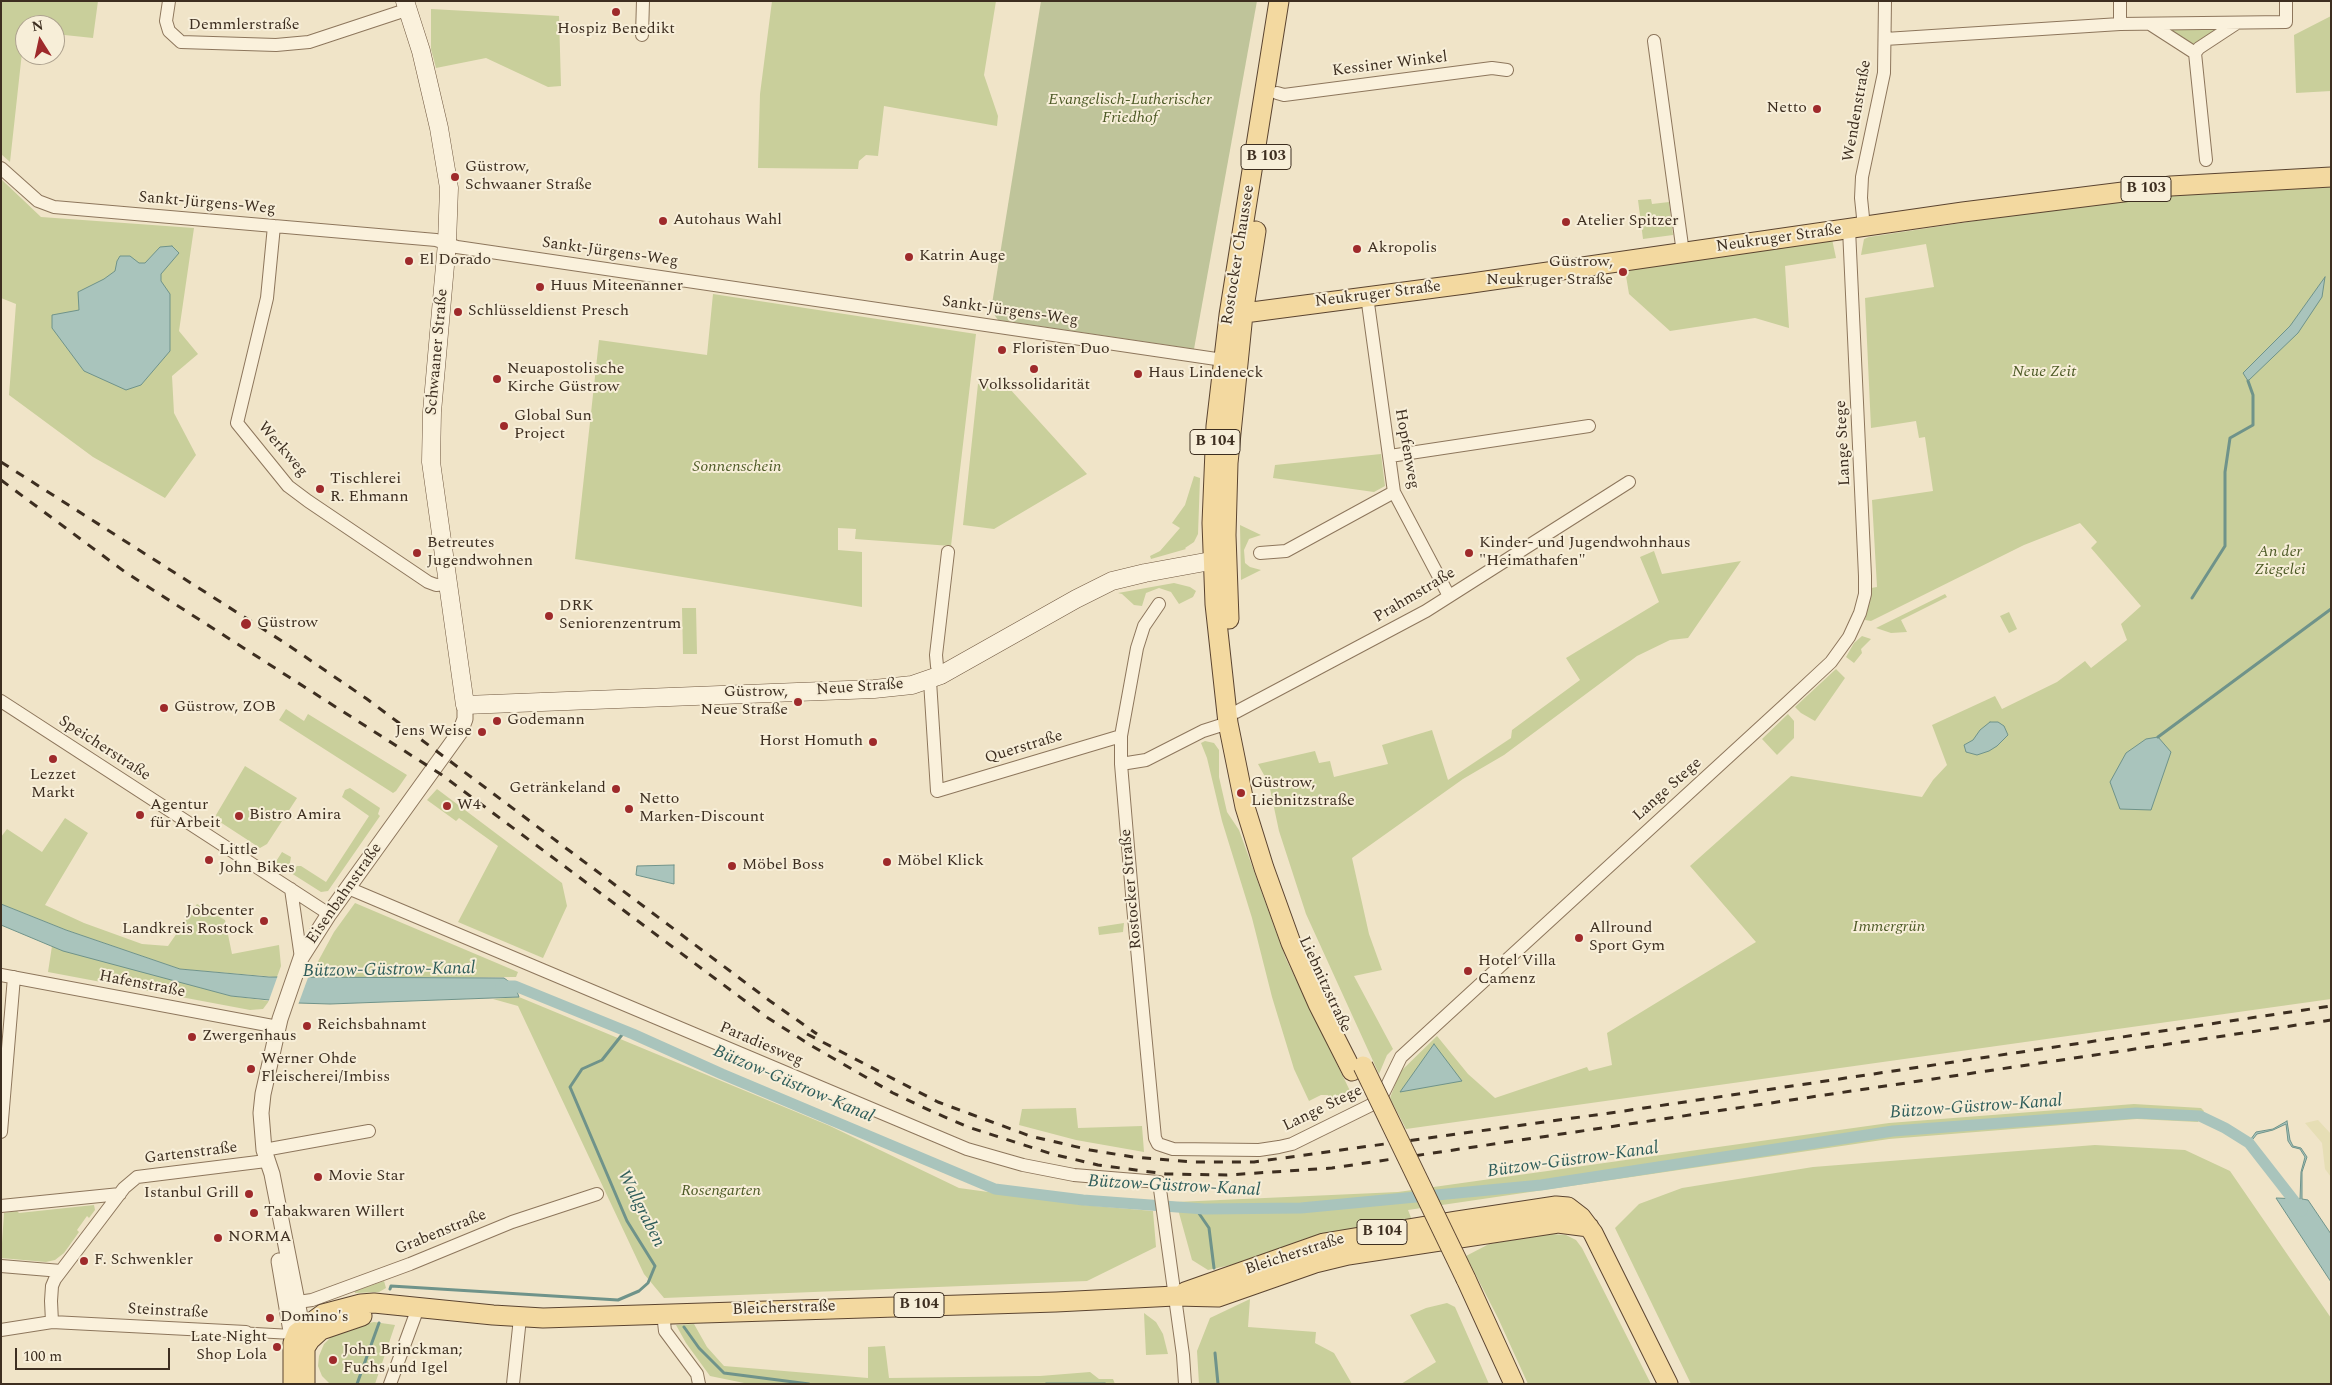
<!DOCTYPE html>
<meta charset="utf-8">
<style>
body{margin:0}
#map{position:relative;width:2332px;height:1385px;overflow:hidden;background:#f0e4c8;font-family:Spectral,serif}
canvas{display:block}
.frame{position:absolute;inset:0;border:2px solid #3d2e20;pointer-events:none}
.north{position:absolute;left:15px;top:15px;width:50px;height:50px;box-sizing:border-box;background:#f7eed8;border:1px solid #ada18e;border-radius:50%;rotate:350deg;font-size:14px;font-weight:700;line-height:20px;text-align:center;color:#3d2e20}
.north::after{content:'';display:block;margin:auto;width:18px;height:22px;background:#9e2a2b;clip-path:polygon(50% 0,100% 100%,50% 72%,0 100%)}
.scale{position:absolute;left:15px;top:1348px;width:155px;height:22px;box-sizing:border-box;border:2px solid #3d2e20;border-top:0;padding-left:6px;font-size:15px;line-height:18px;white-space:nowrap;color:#3d2e20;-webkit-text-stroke:4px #f7eed8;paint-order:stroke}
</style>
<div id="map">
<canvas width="2332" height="1385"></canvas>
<div class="frame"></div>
<div class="north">N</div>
<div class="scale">100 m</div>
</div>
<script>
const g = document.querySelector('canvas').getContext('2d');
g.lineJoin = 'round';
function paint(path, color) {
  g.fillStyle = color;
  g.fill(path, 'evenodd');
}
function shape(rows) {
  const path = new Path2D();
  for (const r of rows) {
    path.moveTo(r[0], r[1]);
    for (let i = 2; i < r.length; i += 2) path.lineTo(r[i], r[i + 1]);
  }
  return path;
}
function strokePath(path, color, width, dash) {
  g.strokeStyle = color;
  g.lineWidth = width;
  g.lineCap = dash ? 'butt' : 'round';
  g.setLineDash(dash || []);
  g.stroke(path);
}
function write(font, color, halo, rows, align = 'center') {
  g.font = font + ' Spectral,serif';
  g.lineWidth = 4;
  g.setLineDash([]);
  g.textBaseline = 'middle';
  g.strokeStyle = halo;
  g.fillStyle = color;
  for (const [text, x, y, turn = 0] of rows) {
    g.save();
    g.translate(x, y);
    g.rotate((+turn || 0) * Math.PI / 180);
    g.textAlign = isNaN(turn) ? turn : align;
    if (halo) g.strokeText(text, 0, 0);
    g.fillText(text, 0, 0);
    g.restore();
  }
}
paint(shape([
 [2318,1120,2331,1134,2331,1177,2325,1169,2322,1143,2305,1123]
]), '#e6deb5');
paint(shape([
 [1,1,98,1,93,38,55,34,55,25,25,25,10,162,1,154],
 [772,1,996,1,984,75,998,116,997,126,884,106,878,156,866,155,859,161,858,169,758,168,760,94],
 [431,9,559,16,561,86,548,87,486,58,436,68,431,49],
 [2331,16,2331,91,2296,93,2294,35],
 [2169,28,2219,29,2192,45,2168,30],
 [1,179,41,217,194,228,179,331,198,354,172,376,174,413,196,455,165,498,93,457,9,395,16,304,1,298],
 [2331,186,2331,999,1406,1129,1390,1098,1400,1072,1437,1036,1468,1074,1495,1098,1587,1067,1589,1071,1612,1065,1607,1033,1756,942,1690,866,1791,776,1922,797,1933,780,1947,765,1932,725,1995,696,2002,709,2057,682,2085,661,2091,668,2127,640,2121,624,2141,606,2091,548,2097,542,2080,523,2024,545,1871,621,1865,620,1871,588,1877,587,1872,500,1933,491,1925,437,1919,438,1916,421,1871,428,1865,298,1934,287,1926,244,1861,255,1864,239,1869,237,2106,201,2206,191],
 [1651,199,1652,204,1669,202,1673,235,1643,239,1638,200],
 [1832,239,1836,258,1785,266,1789,328,1755,318,1670,331,1629,294,1625,270],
 [713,294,976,334,951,546,855,539,856,529,838,528,838,550,862,552,862,607,575,559,599,340,707,355],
 [978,384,1009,388,1087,474,994,529,963,525],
 [1381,454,1385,486,1374,492,1273,478,1275,465],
 [1194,476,1200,478,1198,534,1194,542,1185,548,1186,549,1151,559,1150,556,1160,551,1180,528,1172,523,1185,505],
 [1240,525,1261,535,1249,539,1244,550,1245,563,1250,567,1261,570,1241,580],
 [1654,551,1662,574,1741,561,1688,638,1670,640,1637,656,1504,755,1463,779,1352,858,1369,934,1382,970,1354,976,1393,1049,1387,1055,1379,1074,1306,914,1279,831,1269,784,1258,764,1315,751,1319,763,1330,761,1334,777,1388,764,1382,745,1432,730,1448,780,1511,738,1512,730,1580,680,1566,658,1659,602,1640,557],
 [1174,583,1190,587,1196,591,1193,597,1179,604,1171,592,1159,588,1146,593,1142,606,1134,605,1122,594,1118,593],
 [1945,594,1947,597,1901,620,1907,632,1891,633,1876,628],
 [682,608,696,608,697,654,683,654],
 [2009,612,2017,629,2009,633,2000,616],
 [1862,636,1871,639,1861,649,1862,653,1854,663,1846,657,1854,643],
 [1836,669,1845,678,1815,721,1801,713,1795,707],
 [286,709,304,721,308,714,407,775,396,791,393,793,279,720],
 [1788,714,1794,721,1794,738,1777,755,1762,739],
 [1205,741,1214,743,1219,750,1219,777,1227,812,1239,830,1286,959,1352,1095,1333,1106,1328,1095,1321,1095,1309,1101,1294,1069,1272,997,1252,918,1222,821,1207,758,1201,743],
 [245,766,297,798,267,844,260,848,217,820,216,815],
 [350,788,380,808,378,814,380,816,328,891,321,892,291,873,297,866,301,866,326,882,369,816,342,797,345,790],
 [437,789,562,883,567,906,543,958,458,922,498,846,459,818,456,821,427,800],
 [65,818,88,833,45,905,84,923,142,944,168,946,197,904,225,920,232,954,279,945,281,966,277,977,180,969,66,930,1,904,1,837,7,829,42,852],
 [282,852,291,857,290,863,285,870,275,863],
 [355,903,518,972,516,977,309,978,334,932],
 [1124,923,1123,932,1099,935,1098,927],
 [52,946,231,996,269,1001,263,1009,250,1010,48,972],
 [519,997,830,1126,959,1188,1083,1205,1153,1211,1156,1247,1087,1281,664,1298,644,1274,518,1006,493,999],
 [2134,1104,2201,1108,2204,1111,2198,1122,2137,1119,1889,1139,1408,1210,1412,1220,1305,1239,1240,1263,1208,1270,1192,1260,1176,1202,1398,1192,1889,1123],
 [1076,1108,1078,1128,1142,1126,1144,1152,1076,1140,1019,1125,1022,1109],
 [2095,1145,2185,1150,2230,1171,2331,1318,2331,1384,1691,1384,1615,1228,1639,1204,1682,1188,1813,1167],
 [94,1205,95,1210,89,1218,87,1216,77,1230,79,1232,64,1253,55,1260,46,1262,1,1258,4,1213,17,1211,19,1213],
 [1551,1234,1566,1235,1576,1240,1582,1248,1651,1384,1528,1384,1498,1318,1466,1256,1489,1244],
 [384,1281,386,1288,379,1292,355,1293,355,1291],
 [1250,1299,1248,1327,1316,1332,1315,1343,1334,1353,1352,1384,1199,1384,1197,1351,1210,1318],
 [1447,1303,1455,1307,1489,1384,1401,1384,1436,1362,1410,1315,1426,1308],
 [1144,1313,1156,1322,1163,1334,1168,1354,1146,1355],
 [374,1322,395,1325,375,1384,330,1384,322,1376,318,1366,319,1356,324,1344,331,1337,359,1325],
 [694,1324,707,1347,724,1366,868,1378,868,1347,885,1346,889,1378,1040,1376,1090,1372,1099,1379,1113,1379,1115,1384,749,1384,710,1376,686,1343,676,1325]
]), '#c9cf9b');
paint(shape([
 [1041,1,1257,1,1194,349,998,320,991,310]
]), '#bfc49a');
const water = shape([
 [172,246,179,253,161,274,161,281,170,294,170,351,141,385,126,390,84,371,52,328,52,315,79,310,78,292,104,279,115,271,117,261,120,256,130,256,139,263,145,263,160,247,172,246],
 [2325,277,2322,297,2298,333,2248,381,2243,373,2290,326,2325,277],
 [1990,722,1998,722,2004,726,2008,735,1997,746,1989,751,1977,755,1966,752,1964,745,1973,740,1980,730,1990,722],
 [2158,737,2171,752,2151,810,2120,809,2110,782,2126,753,2146,739,2158,737],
 [674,865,674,884,636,875,637,866,674,865],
 [1,904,66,930,180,969,269,977,504,978,515,986,519,997,330,1004,298,1003,231,996,63,951,1,925,1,904],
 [1434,1044,1462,1081,1400,1092,1434,1044],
 [2287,1121,2290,1140,2293,1146,2301,1148,2307,1157,2302,1172,2302,1199,2308,1200,2331,1234,2331,1282,2276,1198,2300,1199,2301,1172,2305,1157,2300,1149,2292,1147,2288,1141,2286,1124,2273,1130,2257,1134,2249,1144,2248,1143,2256,1132,2273,1129,2287,1121]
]);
paint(water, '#a9c4bc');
strokePath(water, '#6f938a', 1);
paint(shape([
 [278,975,309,975,298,1005,268,1003]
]), '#f0e4c8');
strokePath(shape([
 [2192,598,2225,546,2225,472,2230,438,2253,425,2253,395,2248,381],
 [2158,737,2331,609],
 [1196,1209,1209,1228,1214,1268],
 [390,1289,391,1286,618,1300,639,1291,648,1283,655,1266,627,1221,570,1087,582,1069,602,1060,625,1031],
 [684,1327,699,1348,724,1373,809,1384],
 [1215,1353,1218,1384],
 [357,1384,379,1323],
 [1046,1384,1105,1384]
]), '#6f938a', 3);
strokePath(shape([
 [501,986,515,986,633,1034,722,1074,995,1189,1083,1200,1204,1209,1301,1208,1541,1185,1893,1131,2136,1113,2200,1116,2225,1128,2249,1143,2302,1211]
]), '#a9c4bc', 11);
const pedestrian = shape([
 [246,1332,283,1334]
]);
const minor = shape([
 [169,1,166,21,169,31,181,42,276,45,309,42,409,9],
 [2120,1,2120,24],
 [2150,24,2195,53],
 [642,35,643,1],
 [1885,39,2120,24,2286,22,2286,1],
 [1654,41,1683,253],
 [1277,93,1284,95,1492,68,1507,70],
 [2206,160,2195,53,2199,48,2237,23],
 [1,168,38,201,54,207,436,240,457,247,1223,360],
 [274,226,267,298,237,423,288,486,308,501,428,582,436,585,447,584],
 [1864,227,1861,198,1862,177,1884,73,1885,1],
 [1367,296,1394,492,1449,596],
 [1390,456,1589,426],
 [1260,553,1286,551,1394,492],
 [1159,604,1144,626,1137,648,1121,736,1121,764,1133,906,1155,1138,1158,1144,1173,1149,1259,1150,1279,1147,1292,1144,1371,1105,1382,1096,1401,1057,1787,703,1831,662,1849,637,1860,613,1865,594,1865,576,1849,229],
 [941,675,937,666,936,655,948,552],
 [930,681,937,791,1121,736],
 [1,701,329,914],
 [1236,712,1426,611,1629,482],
 [1121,764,1146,760,1203,731,1228,723],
 [348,888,967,1149,1023,1165,1074,1175,1159,1182,1183,1355,1185,1384],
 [291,889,301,958],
 [1,975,278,1027],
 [1,1132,14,977],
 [264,1150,369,1131],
 [1,1206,120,1194],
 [1,1266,61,1271],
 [298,1302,312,1300,410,1264,512,1222,597,1194],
 [663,1313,665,1331,697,1374,699,1384],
 [52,1322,51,1301,52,1286,55,1279,124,1188,137,1177,266,1161],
 [1,1330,52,1322,246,1332],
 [390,1384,415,1316],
 [513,1384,520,1318]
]);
const tertiary = shape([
 [279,1261,293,1343],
 [304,1337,272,1174,264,1150,261,1113,263,1094,280,1019,301,958,329,914,460,732,465,719,465,705]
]);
const secondary = shape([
 [405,1,421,51,439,128,449,188,447,243,432,412,431,462,465,705,874,689,912,685,941,675,1076,599,1112,581,1145,573,1227,558]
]);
const primary = shape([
 [1279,1,1229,315,1216,426,1212,523,1215,604,1228,723,1245,807,1264,868,1291,943,1318,1004,1352,1071],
 [1229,315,1465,284,1963,212,2171,186,2331,177],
 [1229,619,1226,535,1228,463,1243,314,1256,231],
 [1466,1279,1514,1384],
 [1185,1292,1324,1243,1456,1221,1556,1206,1568,1207,1581,1217,1593,1233,1668,1384],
 [293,1384,293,1343,297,1333,323,1314,361,1304,374,1303,493,1315,543,1318,1056,1302,1175,1296,1218,1297,1315,1263,1348,1255,1558,1223,1589,1227],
 [305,1384,305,1348,310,1340,321,1330,362,1316]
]);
strokePath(pedestrian, '#8d765c', 11);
strokePath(minor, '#8d765c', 14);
strokePath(tertiary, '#8d765c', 17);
strokePath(secondary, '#6f573f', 19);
strokePath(primary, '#5b4430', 21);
strokePath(pedestrian, '#faf1dc', 9);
strokePath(minor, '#faf1dc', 12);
strokePath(tertiary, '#faf1dc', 15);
strokePath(secondary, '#faf1dc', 18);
strokePath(primary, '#f3d9a0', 19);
strokePath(shape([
 [1,462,285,643,367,699,770,1001,817,1034],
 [1,480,125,572,442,775,768,1018,812,1046,893,1093,931,1111,968,1127,1052,1154,1098,1165,1166,1174,1227,1175,1332,1168,2331,1020],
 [807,1034,938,1102,1030,1136,1090,1150,1133,1157,1193,1162,1254,1162,1617,1112,2331,1006]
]), '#3d2e20', 3, [9, 9]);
const primaryBridge = shape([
 [1363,1066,1466,1279]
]);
strokePath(primaryBridge, '#5b4430', 21, []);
strokePath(primaryBridge, '#f3d9a0', 19);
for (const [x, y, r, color] of [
 [616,12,5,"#9e2a2b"],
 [1817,109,5,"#9e2a2b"],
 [455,177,5,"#9e2a2b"],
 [663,221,5,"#9e2a2b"],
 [1566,222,5,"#9e2a2b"],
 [1357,249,5,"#9e2a2b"],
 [909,257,5,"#9e2a2b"],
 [409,261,5,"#9e2a2b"],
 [1623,272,5,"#9e2a2b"],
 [540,287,5,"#9e2a2b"],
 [458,312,5,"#9e2a2b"],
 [1002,350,5,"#9e2a2b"],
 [1034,369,5,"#9e2a2b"],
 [1138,374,5,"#9e2a2b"],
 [497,379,5,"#9e2a2b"],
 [504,426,5,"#9e2a2b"],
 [320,489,5,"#9e2a2b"],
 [417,553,5,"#9e2a2b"],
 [1469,553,5,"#9e2a2b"],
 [549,616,5,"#9e2a2b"],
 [246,624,6,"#9e2a2b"],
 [798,702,5,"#9e2a2b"],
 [164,708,5,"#9e2a2b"],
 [497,721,5,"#9e2a2b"],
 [482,732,5,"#9e2a2b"],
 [873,742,5,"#9e2a2b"],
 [53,759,5,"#9e2a2b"],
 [616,789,5,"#9e2a2b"],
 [1241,793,5,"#9e2a2b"],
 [447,806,5,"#9e2a2b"],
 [629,809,5,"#9e2a2b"],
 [140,815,5,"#9e2a2b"],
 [239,816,5,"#9e2a2b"],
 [209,860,5,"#9e2a2b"],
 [887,862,5,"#9e2a2b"],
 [732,866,5,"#9e2a2b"],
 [264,921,5,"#9e2a2b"],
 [1579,938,5,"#9e2a2b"],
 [1468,971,5,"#9e2a2b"],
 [307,1026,5,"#9e2a2b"],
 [192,1037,5,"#9e2a2b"],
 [251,1069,5,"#9e2a2b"],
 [318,1177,5,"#9e2a2b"],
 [249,1194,5,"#9e2a2b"],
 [254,1213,5,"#9e2a2b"],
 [218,1238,5,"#9e2a2b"],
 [84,1261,5,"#9e2a2b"],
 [270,1318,5,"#9e2a2b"],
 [277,1347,5,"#9e2a2b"],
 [333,1360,5,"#9e2a2b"]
]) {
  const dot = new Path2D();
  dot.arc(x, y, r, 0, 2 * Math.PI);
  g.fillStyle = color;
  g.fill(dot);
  strokePath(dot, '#f7eed8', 2);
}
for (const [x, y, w] of [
 [1266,157,50],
 [2146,189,50],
 [1215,442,50],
 [1382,1232,50],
 [919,1305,50]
]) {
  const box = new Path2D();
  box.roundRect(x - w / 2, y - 12.5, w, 25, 4);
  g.fillStyle = '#f7eed8';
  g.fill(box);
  strokePath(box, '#3d2e20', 1);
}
write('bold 15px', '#3d2e20', null, [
 ["B 103",1266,157],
 ["B 103",2146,189],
 ["B 104",1215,442],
 ["B 104",1382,1232],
 ["B 104",919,1305]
]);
write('16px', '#3d2e20', '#f7eed8', [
 ["Demmlerstraße",244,26],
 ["Kessiner Winkel",1390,65,-7],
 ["Wendenstraße",1858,111,-80],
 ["Sankt-Jürgens-Weg",207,204,5],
 ["Neukruger Straße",1779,239,-8],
 ["Sankt-Jürgens-Weg",610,253,8],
 ["Rostocker Chaussee",1239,255,-81],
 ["Neukruger Straße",1378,295,-7],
 ["Sankt-Jürgens-Weg",1010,312,8],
 ["Schwaaner Straße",438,352,-85],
 ["Lange Stege",1844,443,-93],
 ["Hopfenweg",1406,449,80],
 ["Werkweg",282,450,49],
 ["Prahmstraße",1415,596,-31],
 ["Neue Straße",860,688,-4],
 ["Querstraße",1024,748,-17],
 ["Speicherstraße",104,749,33],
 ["Lange Stege",1668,790,-42],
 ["Rostocker Straße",1132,889,-95],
 ["Eisenbahnstraße",345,894,-55],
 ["Hafenstraße",142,985,11],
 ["Liebnitzstraße",1324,985,65],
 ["Paradiesweg",761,1045,23],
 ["Lange Stege",1323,1109,-26],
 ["Gartenstraße",191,1154,-7],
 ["Grabenstraße",441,1233,-22],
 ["Bleicherstraße",1295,1255,-18],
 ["Bleicherstraße",784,1309,-2],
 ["Steinstraße",168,1312,3]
]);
write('16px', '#3d2e20', '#f7eed8', [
 ["Hospiz Benedikt",616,30,"center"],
 ["Netto",1807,109,"right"],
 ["Güstrow,",465,168],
 ["Schwaaner Straße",465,186],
 ["Autohaus Wahl",673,221],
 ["Atelier Spitzer",1576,222],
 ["Akropolis",1367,249],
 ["Katrin Auge",919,257],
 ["El Dorado",419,261],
 ["Güstrow,",1613,263,"right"],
 ["Neukruger Straße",1613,281,"right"],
 ["Huus Miteenanner",550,287],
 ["Schlüsseldienst Presch",468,312],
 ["Floristen Duo",1012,350],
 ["Neuapostolische",507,370],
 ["Kirche Güstrow",507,388],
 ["Haus Lindeneck",1148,374],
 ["Volkssolidarität",1034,386,"center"],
 ["Global Sun",514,417],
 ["Project",514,435],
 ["Tischlerei",330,480],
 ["R. Ehmann",330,498],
 ["Betreutes",427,544],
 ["Jugendwohnen",427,562],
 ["Kinder- und Jugendwohnhaus",1479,544],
 ["\"Heimathafen\"",1479,562],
 ["DRK",559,607],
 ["Seniorenzentrum",559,625],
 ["Güstrow",257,624],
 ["Güstrow,",788,693,"right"],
 ["Neue Straße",788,711,"right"],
 ["Güstrow, ZOB",174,708],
 ["Godemann",507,721],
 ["Jens Weise",472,732,"right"],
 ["Horst Homuth",863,742,"right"],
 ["Lezzet",53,776,"center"],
 ["Markt",53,794,"center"],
 ["Güstrow,",1251,784],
 ["Liebnitzstraße",1251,802],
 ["Getränkeland",606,789,"right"],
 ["Netto",639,800],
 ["Marken-Discount",639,818],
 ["Agentur",150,806],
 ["für Arbeit",150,824],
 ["W4",457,806],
 ["Bistro Amira",249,816],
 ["Little",219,851],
 ["John Bikes",219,869],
 ["Möbel Klick",897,862],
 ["Möbel Boss",742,866],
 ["Jobcenter",254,912,"right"],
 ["Landkreis Rostock",254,930,"right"],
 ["Allround",1589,929],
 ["Sport Gym",1589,947],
 ["Hotel Villa",1478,962],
 ["Camenz",1478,980],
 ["Reichsbahnamt",317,1026],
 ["Zwergenhaus",202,1037],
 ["Werner Ohde",261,1060],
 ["Fleischerei/Imbiss",261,1078],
 ["Movie Star",328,1177],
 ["Istanbul Grill",239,1194,"right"],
 ["Tabakwaren Willert",264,1213],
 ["NORMA",228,1238],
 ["F. Schwenkler",94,1261],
 ["Domino's",280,1318],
 ["Late Night",267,1338,"right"],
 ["Shop Lola",267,1356,"right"],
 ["John Brinckman;",343,1351],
 ["Fuchs und Igel",343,1369]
], 'left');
write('italic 16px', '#4d5a26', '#f7eed8', [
 ["Evangelisch-Lutherischer",1130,101],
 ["Friedhof",1130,119],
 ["Neue Zeit",2044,373],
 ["Sonnenschein",737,468],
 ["An der",2280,553],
 ["Ziegelei",2280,571],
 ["Immergrün",1889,928],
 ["Rosengarten",721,1192]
]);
write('italic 18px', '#2f5d5a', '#f7eed8', [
 ["Bützow-Güstrow-Kanal",389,971,-1],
 ["Bützow-Güstrow-Kanal",793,1085,23],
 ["Bützow-Güstrow-Kanal",1976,1108,-4],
 ["Bützow-Güstrow-Kanal",1573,1161,-8],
 ["Bützow-Güstrow-Kanal",1174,1187,3],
 ["Wallgraben",640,1209,63]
]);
</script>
